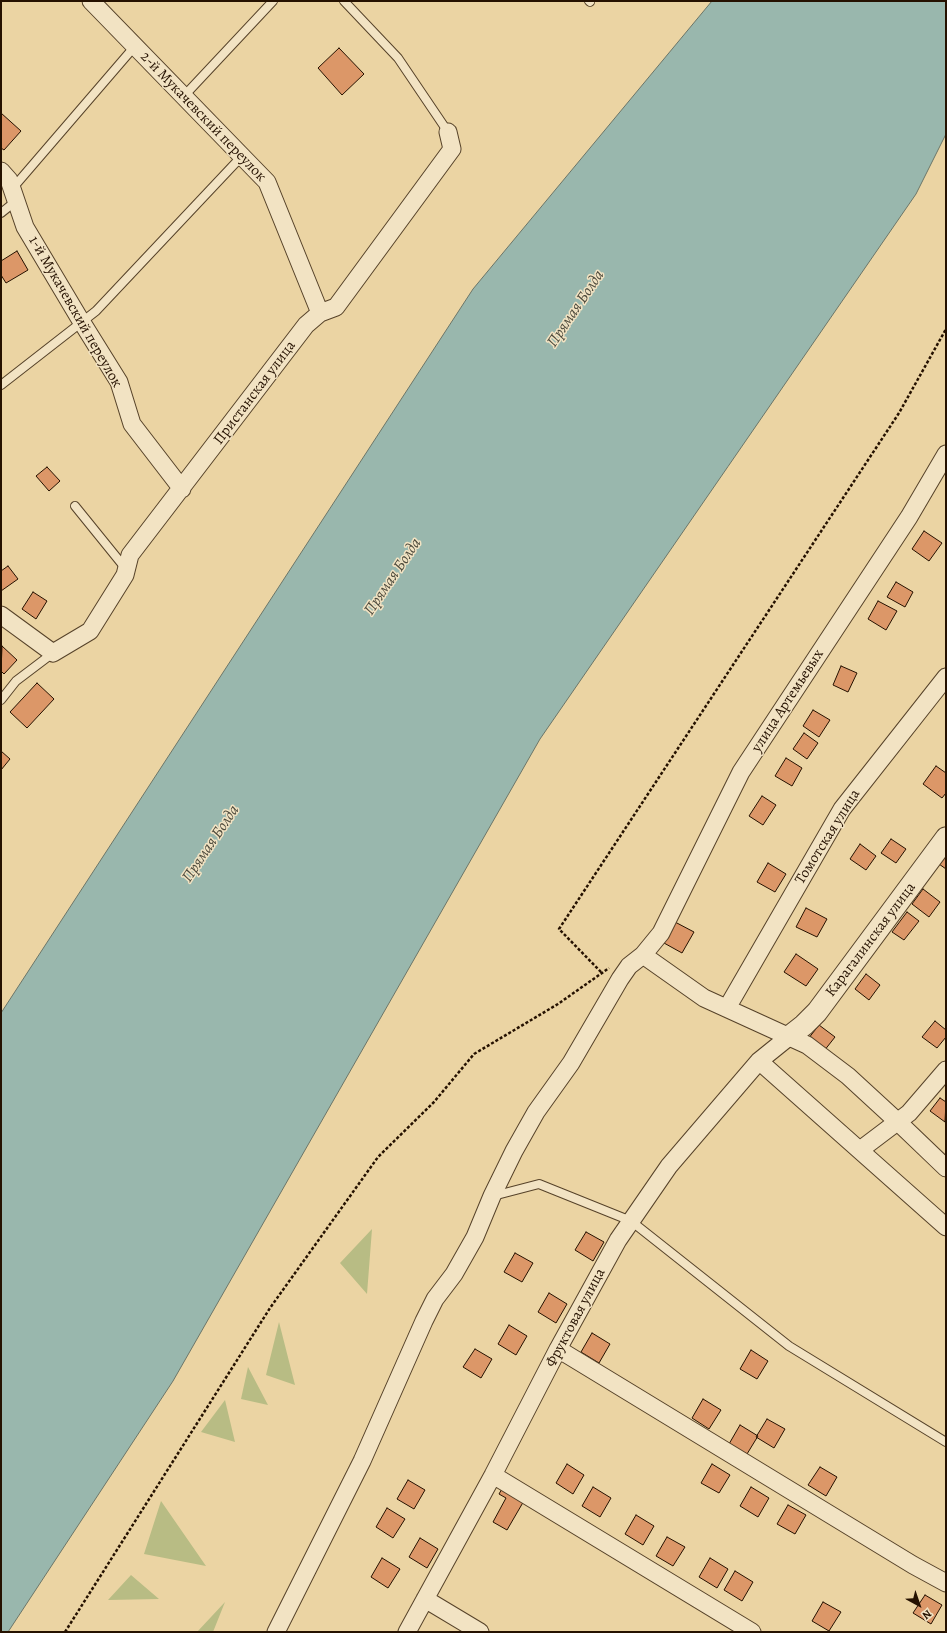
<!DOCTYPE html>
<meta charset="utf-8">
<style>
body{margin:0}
#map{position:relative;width:947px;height:1633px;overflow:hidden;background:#ebd4a3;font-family:Alegreya,serif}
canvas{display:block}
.frame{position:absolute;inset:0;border:2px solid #251100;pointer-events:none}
.north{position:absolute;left:899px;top:1585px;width:40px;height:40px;-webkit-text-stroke:3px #f2e3c3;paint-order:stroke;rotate:140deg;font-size:11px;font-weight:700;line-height:16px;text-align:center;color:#251100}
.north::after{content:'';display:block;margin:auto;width:14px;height:18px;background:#251100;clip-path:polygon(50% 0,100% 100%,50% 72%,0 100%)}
</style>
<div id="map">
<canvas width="947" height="1633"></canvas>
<div class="frame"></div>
<div class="north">N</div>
</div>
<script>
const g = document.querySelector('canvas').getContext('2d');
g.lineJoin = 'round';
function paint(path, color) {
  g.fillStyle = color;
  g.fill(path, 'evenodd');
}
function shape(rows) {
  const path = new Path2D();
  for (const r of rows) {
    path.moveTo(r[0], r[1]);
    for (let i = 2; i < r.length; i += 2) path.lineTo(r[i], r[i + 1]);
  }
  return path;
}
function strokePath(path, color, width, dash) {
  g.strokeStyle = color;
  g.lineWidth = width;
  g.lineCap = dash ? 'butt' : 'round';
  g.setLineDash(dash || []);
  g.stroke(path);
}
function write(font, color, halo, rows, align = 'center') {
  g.font = font + ' Alegreya,serif';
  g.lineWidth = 3;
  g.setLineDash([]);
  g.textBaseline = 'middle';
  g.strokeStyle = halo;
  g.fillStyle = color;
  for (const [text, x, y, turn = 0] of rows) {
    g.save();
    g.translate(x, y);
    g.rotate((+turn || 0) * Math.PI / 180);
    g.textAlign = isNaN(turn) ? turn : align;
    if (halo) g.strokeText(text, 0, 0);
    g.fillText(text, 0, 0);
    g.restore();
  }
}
paint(shape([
 [372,1229,367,1294,340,1263],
 [279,1322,295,1385,266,1375],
 [248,1367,268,1405,241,1399],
 [225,1400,235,1442,201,1432],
 [161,1501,206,1566,144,1554],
 [131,1575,159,1599,108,1600],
 [225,1602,213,1632,197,1632]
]), '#b8bc84');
const water = shape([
 [712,1,946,1,946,134,916,194,540,739,173,1381,8,1632,1,1632,1,1013,473,289,712,1]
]);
paint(water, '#99b7ad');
strokePath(water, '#6b7568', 1);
const building = shape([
 [339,48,364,74,342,95,318,68,339,48],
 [1,113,21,131,4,150,1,148,1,113],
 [17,251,28,270,6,283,1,275,1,261,17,251],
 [47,467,60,481,49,491,36,476,47,467],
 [924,531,942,543,929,561,912,549,924,531],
 [8,566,18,579,1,591,1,571,8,566],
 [896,582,913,592,905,607,887,597,896,582],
 [33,592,47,601,36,619,22,609,33,592],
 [878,601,897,611,886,630,868,619,878,601],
 [2,646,17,660,4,674,1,671,2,646],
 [841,666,857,673,848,692,833,685,841,666],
 [37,683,54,699,27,728,10,712,37,683],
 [813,710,830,720,819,737,803,726,813,710],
 [804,733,818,743,807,759,793,749,804,733],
 [1,751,10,759,1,770,1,751],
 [786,758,802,768,792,786,775,776,786,758],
 [936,766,946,773,946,793,942,798,923,784,936,766],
 [762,796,776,805,763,825,749,816,762,796],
 [891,839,906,849,896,863,881,853,891,839],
 [860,844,876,856,866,870,850,859,860,844],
 [946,856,946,869,939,864,946,856],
 [768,863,786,874,775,892,757,882,768,863],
 [923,889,940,902,929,917,912,904,923,889],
 [806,908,827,919,817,937,796,927,806,908],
 [907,912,919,921,904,940,892,932,907,912],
 [675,922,694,932,682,953,664,943,675,922],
 [796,954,818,969,806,986,784,972,796,954],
 [866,974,880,985,869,1000,855,989,866,974],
 [935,1021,946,1030,946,1037,937,1048,922,1037,935,1021],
 [819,1025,835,1037,824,1051,808,1039,819,1025],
 [940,1098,946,1102,945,1122,930,1111,940,1098],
 [586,1232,604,1242,593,1261,575,1250,586,1232],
 [515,1253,533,1263,522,1282,504,1272,515,1253],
 [549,1293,567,1304,556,1323,538,1312,549,1293],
 [509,1325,527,1336,516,1355,498,1344,509,1325],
 [592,1333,610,1344,599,1363,581,1352,592,1333],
 [475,1349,492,1359,481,1378,463,1367,475,1349],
 [751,1350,768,1361,757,1379,740,1369,751,1350],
 [703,1399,721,1410,709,1429,692,1418,703,1399],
 [767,1419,785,1429,774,1448,756,1437,767,1419],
 [740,1425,758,1436,747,1454,729,1444,740,1425],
 [567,1464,584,1475,573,1494,556,1483,567,1464],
 [712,1464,730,1475,719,1493,701,1483,712,1464],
 [820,1467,837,1477,826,1496,808,1485,820,1467],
 [408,1480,425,1490,414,1509,397,1499,408,1480],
 [503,1487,525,1499,507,1530,493,1522,506,1498,499,1494,503,1487],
 [593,1487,611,1498,600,1517,582,1506,593,1487],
 [751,1487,769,1498,758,1517,740,1506,751,1487],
 [788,1505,806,1515,795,1534,777,1524,788,1505],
 [387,1508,405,1519,393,1538,376,1527,387,1508],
 [636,1515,654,1526,643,1545,625,1534,636,1515],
 [667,1537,685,1547,673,1566,656,1556,667,1537],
 [420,1538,438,1549,427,1568,409,1557,420,1538],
 [382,1558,400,1569,388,1588,371,1577,382,1558],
 [710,1558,728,1569,717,1588,699,1577,710,1558],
 [735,1571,753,1582,742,1601,724,1590,735,1571],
 [925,1595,942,1605,931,1624,913,1613,925,1595],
 [823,1602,841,1612,829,1631,812,1621,823,1602]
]);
paint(building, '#dc9768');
strokePath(building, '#251100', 1);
const service = shape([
 [344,1,398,58,448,132],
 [589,1,590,2],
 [184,96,273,1],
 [12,189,135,46],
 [1,213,16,201],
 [1,385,96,311,242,156],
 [75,506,126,569],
 [1,700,16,681,53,653],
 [493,1196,539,1184,631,1221,789,1346,946,1442]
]);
const minor = shape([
 [91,1,267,182,320,313],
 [1,171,9,180,25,227,78,316,119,382,132,424,182,489],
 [1,615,53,653,90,631,125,575,130,555,306,325,320,313,336,307,452,149,448,132],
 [643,955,704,998,807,1045,848,1076,898,1122,946,1168],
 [727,1008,842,809,946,677],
 [759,1061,946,1227],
 [860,1150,909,1113,946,1070],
 [558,1349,913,1565,946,1583],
 [493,1475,752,1632],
 [425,1599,480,1632],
 [276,1632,362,1461,424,1321,435,1299,454,1274,475,1237,492,1196,514,1151,536,1112,571,1063,620,979,629,966,643,955,661,933,741,772,909,517,946,454],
 [407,1632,493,1475,558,1349,618,1240,669,1166,759,1061,790,1036]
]);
const tertiary = shape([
 [790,1036,804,1025,817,1012,946,838]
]);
strokePath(service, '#564229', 10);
strokePath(minor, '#564229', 19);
strokePath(tertiary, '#564229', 23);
strokePath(shape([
 [601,972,559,929,899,413,946,329],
 [65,1632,270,1308,378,1157,434,1102,474,1054,558,1004,609,968]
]), '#251100', 2.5, [3, 2]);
strokePath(service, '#f2e3c3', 8);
strokePath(minor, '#f2e3c3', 17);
strokePath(tertiary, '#f2e3c3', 21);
write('15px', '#251100', '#f2e3c3', [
 ["2-й Мукачевский переулок",203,117,46],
 ["1-й Мукачевский переулок",75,312,60],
 ["Пристанская улица",255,393,-53],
 ["улица Артемьевых",788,701,-57],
 ["Томотская улица",828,837,-58],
 ["Карагалинская улица",871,940,-53],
 ["Фруктовая улица",576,1318,-62]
]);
write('italic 16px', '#4e4b3d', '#f2e3c3', [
 ["Прямая Болда",576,309,-56],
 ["Прямая Болда",393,577,-56],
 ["Прямая Болда",211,844,-56]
]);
</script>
